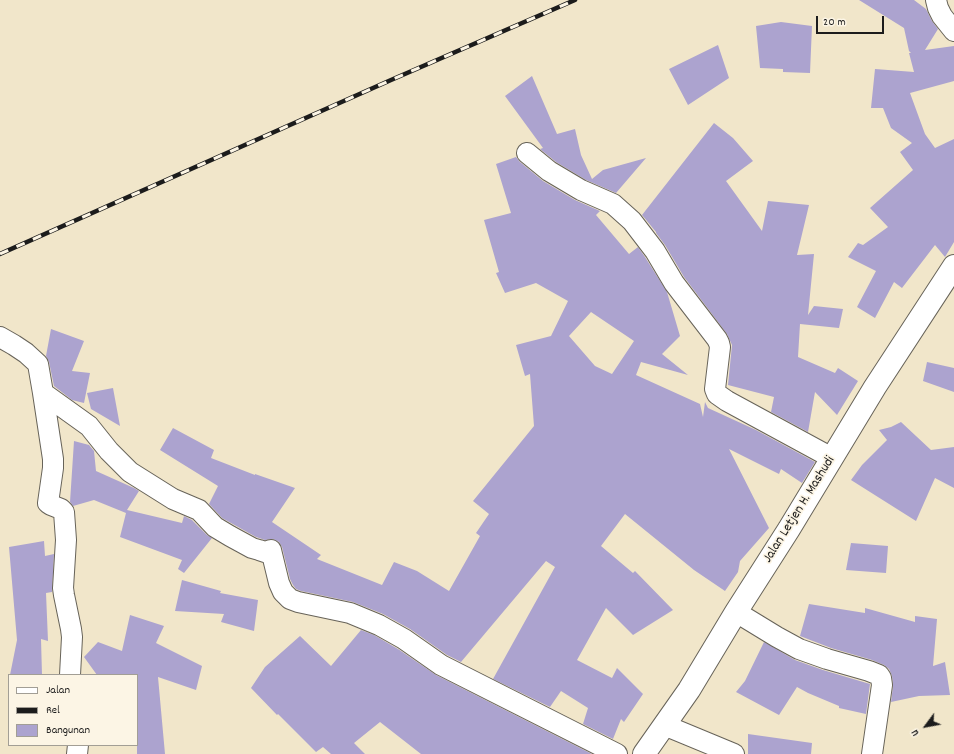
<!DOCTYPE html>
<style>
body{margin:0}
#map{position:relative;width:954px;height:754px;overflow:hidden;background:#f1e6ca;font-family:Dekko,sans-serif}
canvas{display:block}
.legend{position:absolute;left:8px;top:674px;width:130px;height:72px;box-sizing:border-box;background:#fcf5e5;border:1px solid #a29e95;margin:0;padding:5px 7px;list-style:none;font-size:12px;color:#1c1c1c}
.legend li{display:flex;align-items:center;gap:8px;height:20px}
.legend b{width:20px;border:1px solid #a29e95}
.north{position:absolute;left:906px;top:706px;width:40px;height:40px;-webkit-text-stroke:3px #fcf5e5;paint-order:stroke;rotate:238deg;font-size:11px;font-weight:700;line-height:16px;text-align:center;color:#1c1c1c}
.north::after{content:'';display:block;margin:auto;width:14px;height:18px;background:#1c1c1c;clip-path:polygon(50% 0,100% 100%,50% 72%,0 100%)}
.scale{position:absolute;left:816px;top:16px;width:68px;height:18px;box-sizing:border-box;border:2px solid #1c1c1c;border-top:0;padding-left:5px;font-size:12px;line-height:14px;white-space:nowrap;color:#1c1c1c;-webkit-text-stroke:3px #fcf5e5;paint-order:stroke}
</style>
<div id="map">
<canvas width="954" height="754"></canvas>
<ul class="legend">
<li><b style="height:5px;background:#fff"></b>Jalan</li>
<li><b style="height:5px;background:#1c1c1c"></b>Rel</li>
<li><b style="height:11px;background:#aca3cf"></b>Bangunan</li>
</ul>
<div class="north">U</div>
<div class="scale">20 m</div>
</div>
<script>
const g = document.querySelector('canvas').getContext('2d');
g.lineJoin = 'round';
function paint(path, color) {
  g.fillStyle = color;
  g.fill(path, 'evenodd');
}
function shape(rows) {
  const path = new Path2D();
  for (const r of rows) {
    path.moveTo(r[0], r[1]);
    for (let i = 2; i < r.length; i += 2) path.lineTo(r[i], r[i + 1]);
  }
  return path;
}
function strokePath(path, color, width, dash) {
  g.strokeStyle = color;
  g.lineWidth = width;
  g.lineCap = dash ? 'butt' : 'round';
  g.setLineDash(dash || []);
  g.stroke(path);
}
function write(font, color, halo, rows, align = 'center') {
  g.font = font + ' Dekko,sans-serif';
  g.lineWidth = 3.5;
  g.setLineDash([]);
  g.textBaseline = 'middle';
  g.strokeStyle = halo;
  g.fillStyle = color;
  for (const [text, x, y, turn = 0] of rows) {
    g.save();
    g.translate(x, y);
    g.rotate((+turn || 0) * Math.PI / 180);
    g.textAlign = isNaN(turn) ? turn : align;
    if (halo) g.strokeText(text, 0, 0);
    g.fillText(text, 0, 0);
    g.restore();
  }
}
paint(shape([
 [859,0,914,0,926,9,932,21,938,29,925,50,954,46,954,81,910,93,925,134,935,148,954,139,954,242,945,257,935,245,902,288,894,282,875,318,857,307,876,271,848,257,858,243,863,245,888,227,870,208,913,170,900,152,912,143,891,128,883,108,871,108,875,69,914,72,909,53,911,53,909,51,904,28],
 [781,22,812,26,810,73,783,72,783,69,760,68,756,26],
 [718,45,729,78,688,105,669,69],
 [532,76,557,134,575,129,581,155,592,179,603,170,646,158,616,193,586,180,556,162,540,149,543,148,505,96],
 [714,123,733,138,753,161,726,181,762,231,768,201,809,205,797,255,814,254,808,315,814,306,843,309,839,328,800,324,798,357,835,373,838,368,858,381,837,415,815,392,808,432,771,412,774,397,728,385,732,345,727,334,684,277,665,245,656,233,656,232,642,215],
 [516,157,520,162,543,181,575,200,600,211,596,215,629,254,638,247,645,257,667,292,680,336,662,354,688,375,641,362,636,375,700,404,703,417,705,402,708,408,756,430,815,462,802,483,781,469,779,474,729,449,769,528,740,561,738,572,725,591,694,570,625,514,601,546,633,573,635,571,673,610,633,635,606,608,577,660,612,678,617,668,643,694,624,722,621,719,613,739,583,724,588,708,561,691,550,707,493,679,555,567,546,561,461,662,447,655,410,629,383,614,353,602,301,591,296,589,293,585,290,579,282,547,279,542,273,539,265,540,256,537,222,518,209,504,218,486,160,450,173,428,214,450,211,458,255,475,255,474,295,488,272,522,321,555,317,559,382,585,394,562,417,571,449,591,480,536,476,533,489,514,473,501,534,426,530,374,525,376,516,345,551,336,568,301,536,283,505,293,496,273,499,272,484,220,511,213,496,164],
 [591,312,634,341,612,374,595,366,569,336],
 [51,329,84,341,72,371,90,373,84,403,72,400,54,386,49,362,46,356],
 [927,362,954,368,954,392,923,381],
 [113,388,120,426,91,409,87,393],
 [901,422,931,450,954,447,954,488,935,478,916,521,851,480,862,465,887,440,879,430,891,427],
 [74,441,89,445,94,451,96,471,134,488,139,491,127,510,182,523,184,516,192,520,207,535,212,538,184,573,178,569,182,560,120,537,126,513,94,500,73,506,70,502],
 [44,541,45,556,54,554,52,592,46,593,48,641,41,639,42,675,10,675,17,640,9,547],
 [851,543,888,546,886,573,846,570],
 [182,580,221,591,220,593,258,600,254,631,221,622,224,614,175,611],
 [809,604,865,613,865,608,915,622,915,616,937,619,933,666,945,662,950,695,919,696,891,702,893,686,892,676,889,669,884,665,872,660,831,648,800,636],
 [130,615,164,626,156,643,202,666,196,690,158,677,165,754,137,754,137,675,97,675,84,657,98,642,122,651],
 [361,630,374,635,398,649,436,675,592,754,421,754,380,722,354,743,365,754,331,754,323,747,316,752,278,714,277,715,251,688,265,667,300,636,331,666],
 [764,642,795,660,823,670,870,684,866,714,839,708,839,706,808,693,797,687,779,715,736,692,745,681],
 [748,734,812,743,811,754,748,754]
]), '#aca3cf');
const minor = shape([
 [936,0,938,8,942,16,954,31],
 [527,153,549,171,581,190,613,204,632,221,655,251,674,283,717,339,719,343,720,347,715,389,717,394,727,401,832,458],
 [0,337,14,345,26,353,38,364,43,393,89,426,109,451,130,472,173,499,199,510,215,527,230,536,252,548,259,550,265,552,271,550,279,583,283,592,290,599,298,602,350,613,379,625,404,639,441,665,617,754],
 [43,393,53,459,53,468,48,503,51,505,61,509,64,512,66,540,63,588,64,595,71,629,72,637,70,675],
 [736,612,777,637,799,649,827,659,869,671,879,675,881,678,882,685,872,754],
 [664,725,734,754],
 [77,754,78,745]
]);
const secondary = shape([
 [644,754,689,690,736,612,789,529,875,387,954,266]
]);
strokePath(minor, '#676359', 22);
strokePath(secondary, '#676359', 24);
strokePath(minor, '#fff', 20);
strokePath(secondary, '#fff', 22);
const rail = shape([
 [0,254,391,80,575,0]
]);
strokePath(rail, '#1c1c1c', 4.5);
strokePath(rail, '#fcf5e5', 3, [9]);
write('14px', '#1c1c1c', '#fcf5e5', [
 ["Jalan Letjen H. Mashudi",800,510,-58]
]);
</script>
